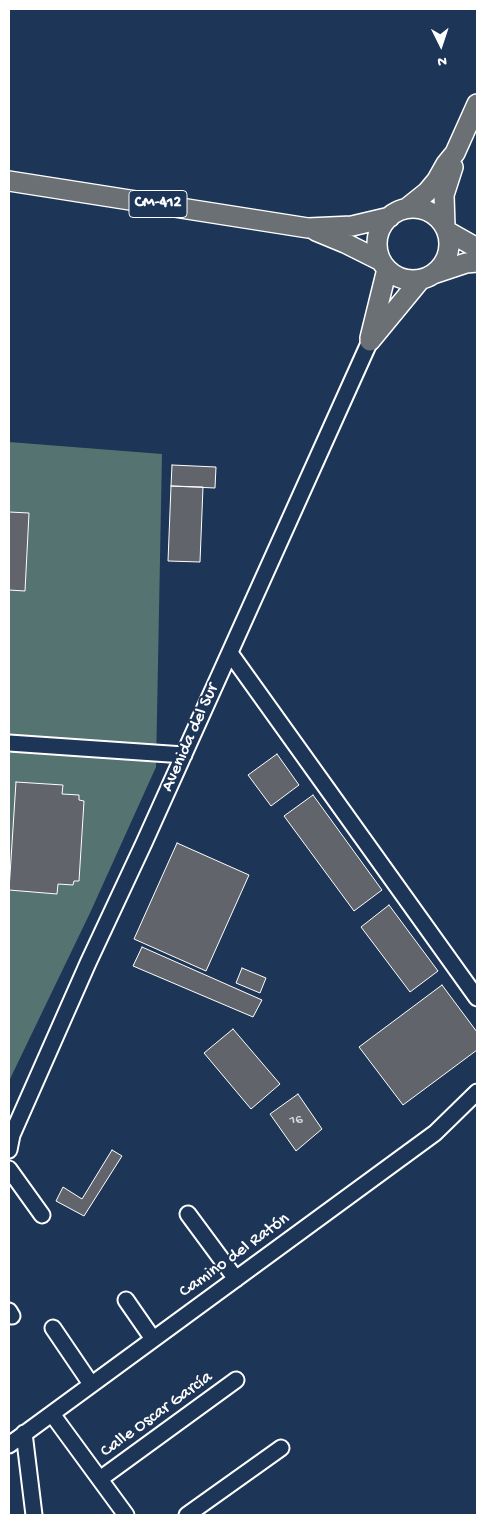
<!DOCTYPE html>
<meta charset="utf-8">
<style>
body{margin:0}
#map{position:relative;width:486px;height:1524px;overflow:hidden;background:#1d3557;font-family:"Gochi Hand",sans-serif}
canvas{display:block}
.frame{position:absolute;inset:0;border:10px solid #fff;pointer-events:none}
.north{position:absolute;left:416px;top:20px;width:50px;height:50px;-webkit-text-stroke:4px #1d3557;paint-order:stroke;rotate:176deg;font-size:14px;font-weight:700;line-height:20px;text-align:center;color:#fff}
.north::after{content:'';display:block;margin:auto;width:18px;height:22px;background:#fff;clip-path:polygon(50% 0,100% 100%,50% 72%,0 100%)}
</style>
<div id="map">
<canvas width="486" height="1524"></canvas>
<div class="frame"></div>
<div class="north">N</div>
</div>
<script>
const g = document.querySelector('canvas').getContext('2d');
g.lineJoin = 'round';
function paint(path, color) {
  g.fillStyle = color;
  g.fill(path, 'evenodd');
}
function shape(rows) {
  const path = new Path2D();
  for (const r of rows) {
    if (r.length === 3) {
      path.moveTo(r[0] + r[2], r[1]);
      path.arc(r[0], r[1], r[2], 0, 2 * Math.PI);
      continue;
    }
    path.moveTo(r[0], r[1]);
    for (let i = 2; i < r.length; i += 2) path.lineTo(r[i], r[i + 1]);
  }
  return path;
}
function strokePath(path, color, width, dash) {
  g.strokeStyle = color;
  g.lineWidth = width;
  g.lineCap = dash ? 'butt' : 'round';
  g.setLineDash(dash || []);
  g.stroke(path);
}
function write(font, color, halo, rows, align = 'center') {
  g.font = font + ' "Gochi Hand",sans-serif';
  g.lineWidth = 4;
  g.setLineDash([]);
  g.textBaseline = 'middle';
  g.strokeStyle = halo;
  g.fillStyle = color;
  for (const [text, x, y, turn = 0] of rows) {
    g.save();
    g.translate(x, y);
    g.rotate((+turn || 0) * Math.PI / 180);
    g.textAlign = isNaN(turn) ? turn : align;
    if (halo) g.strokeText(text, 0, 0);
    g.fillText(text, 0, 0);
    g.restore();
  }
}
paint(shape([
 [9,442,162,454,156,767,90,913,9,1081]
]), '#557371');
const building = shape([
 [172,465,216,467,215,488,171,486,172,465],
 [171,486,203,487,200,562,168,561,171,486],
 [9,512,29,513,25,591,9,590,9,512],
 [277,754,299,785,271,806,248,775,277,754],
 [16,782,63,785,62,794,79,795,79,800,84,801,79,881,74,881,73,885,58,884,57,894,9,890,16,782],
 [313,795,382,890,354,911,284,816,313,795],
 [177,843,249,875,206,971,134,939,177,843],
 [389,905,438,971,410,992,361,927,389,905],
 [142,947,262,1000,253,1017,133,966,142,947],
 [242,968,266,978,260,993,236,983,242,968],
 [442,985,477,1032,477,1050,403,1105,359,1047,442,985],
 [233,1029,280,1084,251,1109,204,1053,233,1029],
 [298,1094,322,1129,296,1151,270,1114,298,1094],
 [112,1150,122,1156,84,1216,56,1201,63,1187,82,1199,112,1150]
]);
paint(building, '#61656b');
strokePath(building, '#fff', 1);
const minor = shape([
 [230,653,477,998],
 [9,743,184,755],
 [9,1150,12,1135,88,963,144,843,370,341],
 [9,1169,42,1215],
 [188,1214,236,1279],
 [126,1300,153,1339],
 [9,1311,12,1316],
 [53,1328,91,1384],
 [52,1414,126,1515],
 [24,1433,34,1515],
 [9,1445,435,1133,477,1092],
 [100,1479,236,1380],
 [187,1515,281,1448]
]);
const major = shape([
 [9,181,308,228,352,226,390,217],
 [413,244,36],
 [407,208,427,192,437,180,446,164,455,153,477,104],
 [445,226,444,195,453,167],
 [316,231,345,243,381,261],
 [447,231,477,248],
 [436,273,466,263,477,262],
 [370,338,387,269],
 [370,341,421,279]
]);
strokePath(minor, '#fff', 19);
strokePath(major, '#fff', 22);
strokePath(minor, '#1d3557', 15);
strokePath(major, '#6a7074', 19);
write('15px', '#d8d8da', null, [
 ["16",296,1121]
]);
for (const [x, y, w] of [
 [158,204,58]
]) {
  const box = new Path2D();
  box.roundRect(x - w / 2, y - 13.5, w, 27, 4);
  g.fillStyle = '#1d3557';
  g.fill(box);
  strokePath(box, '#fff', 1);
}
write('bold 16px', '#fff', null, [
 ["CM-412",158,204]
]);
write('18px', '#fff', '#1d3557', [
 ["Avenida del Sur",191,738,-66],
 ["Camino del Ratón",235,1256,-36],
 ["Calle Oscar García",157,1415,-36]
]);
</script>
